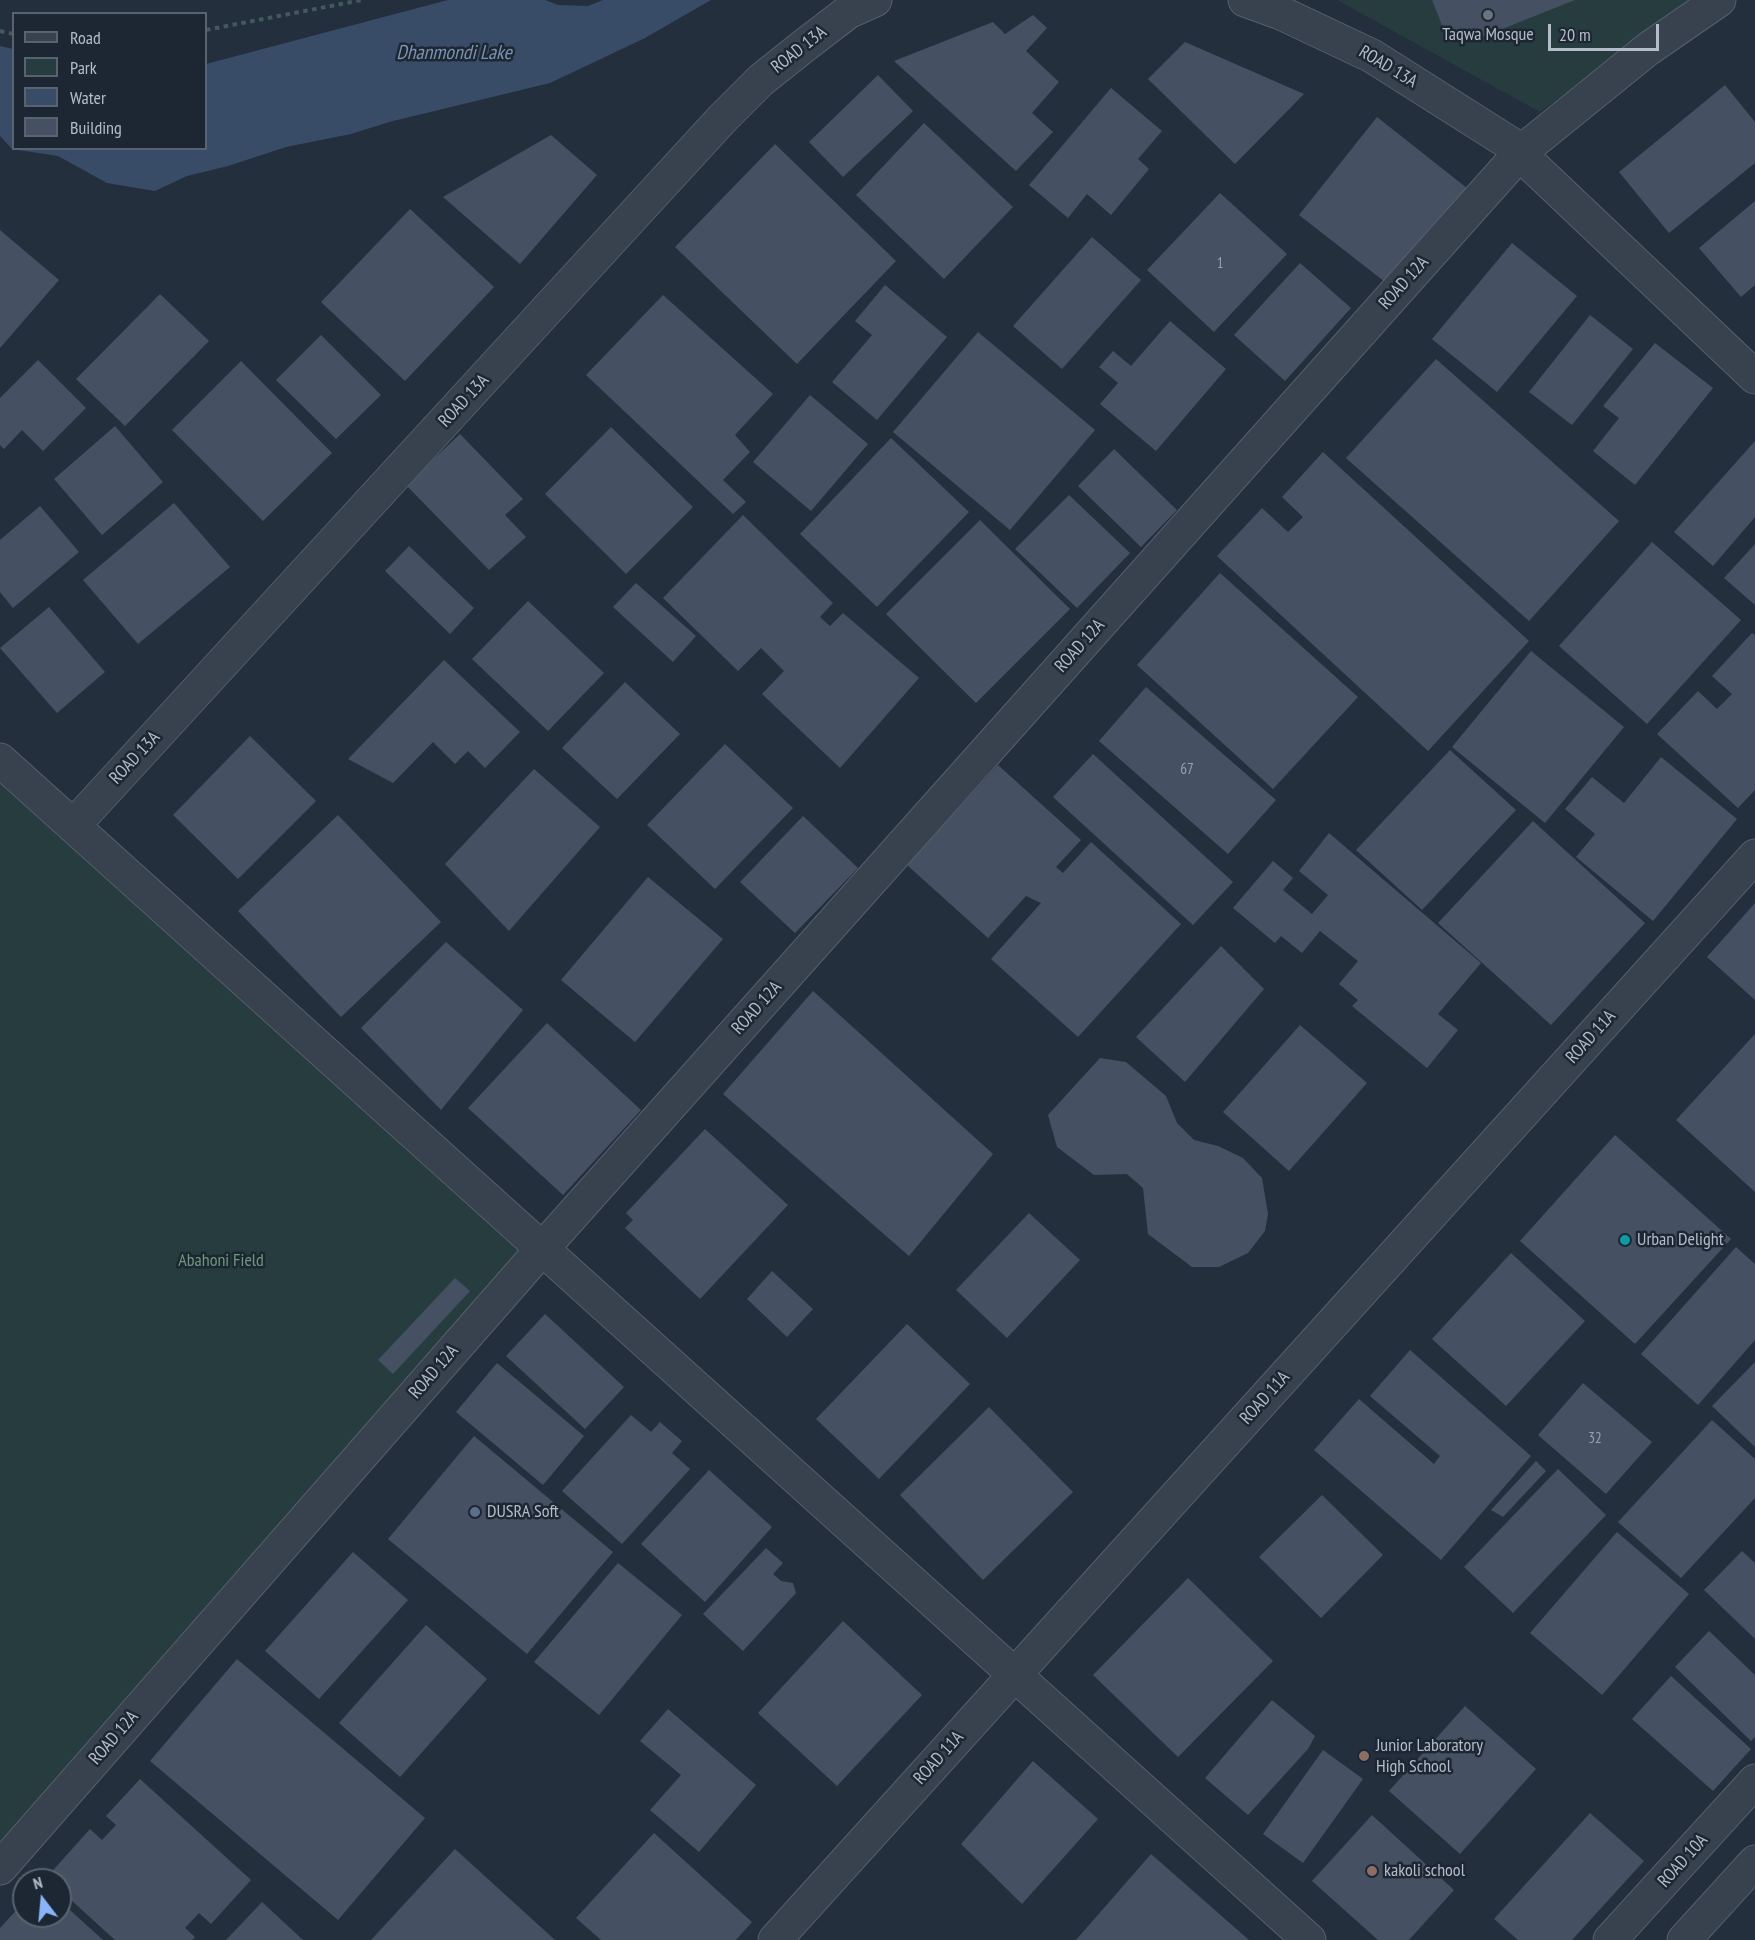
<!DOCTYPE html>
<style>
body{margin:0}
#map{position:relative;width:1755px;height:1940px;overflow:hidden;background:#242f3e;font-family:"PT Sans Narrow",sans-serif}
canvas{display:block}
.legend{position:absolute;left:12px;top:12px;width:195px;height:138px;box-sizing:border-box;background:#1d2633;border:2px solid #59626f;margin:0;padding:8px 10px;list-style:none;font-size:18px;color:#b4bcc9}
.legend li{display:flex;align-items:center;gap:12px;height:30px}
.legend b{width:30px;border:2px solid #59626f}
.north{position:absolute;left:12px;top:1868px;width:60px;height:60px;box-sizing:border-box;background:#1d2633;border:2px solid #59626f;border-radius:50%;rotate:344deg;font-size:16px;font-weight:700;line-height:24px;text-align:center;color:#b4bcc9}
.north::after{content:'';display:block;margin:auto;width:21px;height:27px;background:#8ab4f8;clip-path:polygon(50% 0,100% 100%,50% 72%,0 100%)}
.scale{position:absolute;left:1548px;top:24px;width:111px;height:27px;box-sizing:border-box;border:3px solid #b4bcc9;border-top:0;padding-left:8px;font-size:18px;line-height:21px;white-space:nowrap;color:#b4bcc9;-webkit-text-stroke:4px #1d2633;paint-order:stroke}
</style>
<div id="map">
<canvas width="1755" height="1940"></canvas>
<ul class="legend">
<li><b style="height:8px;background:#38414e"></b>Road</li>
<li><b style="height:16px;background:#263c3f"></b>Park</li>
<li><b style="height:16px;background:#394c67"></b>Water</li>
<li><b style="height:16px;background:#455162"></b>Building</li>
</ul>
<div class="north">N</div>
<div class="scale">20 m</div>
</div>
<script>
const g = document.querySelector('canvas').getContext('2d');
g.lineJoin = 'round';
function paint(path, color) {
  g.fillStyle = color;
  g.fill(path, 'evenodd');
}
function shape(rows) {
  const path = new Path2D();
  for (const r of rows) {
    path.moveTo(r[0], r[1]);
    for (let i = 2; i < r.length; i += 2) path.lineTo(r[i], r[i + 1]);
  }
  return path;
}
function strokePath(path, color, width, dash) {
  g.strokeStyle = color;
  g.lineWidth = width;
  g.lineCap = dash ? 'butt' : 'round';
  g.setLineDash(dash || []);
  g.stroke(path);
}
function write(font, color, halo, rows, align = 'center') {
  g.font = font + ' "PT Sans Narrow",sans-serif';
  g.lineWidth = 5;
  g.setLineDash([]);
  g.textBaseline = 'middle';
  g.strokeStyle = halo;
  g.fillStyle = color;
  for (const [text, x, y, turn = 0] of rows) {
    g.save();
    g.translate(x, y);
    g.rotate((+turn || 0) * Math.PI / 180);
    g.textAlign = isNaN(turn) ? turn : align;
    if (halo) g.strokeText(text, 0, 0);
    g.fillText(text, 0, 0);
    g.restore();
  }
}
paint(shape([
 [1337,0,1698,0,1540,112],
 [0,765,530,1244,0,1846]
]), '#263c3f');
paint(shape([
 [448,0,545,0,558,5,588,6,603,0,711,0,645,38,550,83,389,122,351,134,286,147,228,166,187,176,155,191,107,183,58,156,12,149,0,136,0,46,13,49,14,148,206,148,206,64]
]), '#394c67');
paint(shape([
 [1432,0,1575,0,1482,37,1480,30,1449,43],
 [1033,15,1047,28,1026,51,1059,82,1032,113,1053,132,1016,171,894,61,993,22,1005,34],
 [1185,42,1304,94,1235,164,1148,79],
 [878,75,913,111,843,177,809,142],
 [1725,85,1755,122,1755,163,1669,233,1619,172],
 [1111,88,1162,131,1138,159,1149,169,1111,215,1087,194,1068,218,1029,185],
 [1377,117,1472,192,1394,289,1299,215],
 [924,123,1013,207,944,279,856,195],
 [551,135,597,175,520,264,443,197],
 [775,144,896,261,797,364,675,247],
 [1220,193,1287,254,1214,332,1147,270],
 [1755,201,1755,285,1741,297,1699,248],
 [410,209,494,287,405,381,321,302],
 [0,230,59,280,0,348],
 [1092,237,1141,280,1062,369,1013,326],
 [1512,243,1577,296,1497,392,1432,339],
 [1300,263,1351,308,1285,381,1234,335],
 [885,285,947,337,877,420,832,382,872,335,855,321],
 [160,294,209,341,125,426,76,379],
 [663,295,773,394,735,435,750,452,723,480,746,502,733,514,586,375],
 [1590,315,1633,349,1572,425,1529,392],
 [1170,321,1226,369,1156,451,1100,404,1118,383,1099,367,1113,351,1131,366],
 [978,332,1095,430,1010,530,893,432],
 [321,335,381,395,336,439,276,380],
 [1655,343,1713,388,1635,485,1593,451,1619,418,1603,406],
 [1436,359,1619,521,1529,621,1346,458],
 [38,360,86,408,43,451,22,430,4,449,0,445,0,398],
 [241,361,332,453,263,521,172,430],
 [810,395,868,444,811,511,753,462],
 [115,426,163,482,102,535,54,479],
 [611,427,693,507,626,574,545,494],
 [460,434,523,499,505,515,526,537,489,570,406,485],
 [891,438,969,512,877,607,800,534],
 [1755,441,1755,517,1713,566,1674,532],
 [1114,449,1177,510,1141,547,1078,486],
 [1323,452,1529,641,1428,751,1217,556,1262,508,1288,532,1303,517,1282,497],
 [1069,495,1130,553,1077,608,1015,549],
 [174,503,230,567,138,644,83,580],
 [40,506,79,552,13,608,0,592,0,540],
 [743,515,833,603,820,617,830,626,843,613,919,678,840,768,762,694,784,671,761,648,738,671,663,598],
 [980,520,1070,609,976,703,886,614],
 [1652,542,1741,620,1647,724,1559,646],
 [1755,544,1755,605,1724,578],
 [409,546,474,608,450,634,385,571],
 [1220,573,1358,697,1273,789,1137,665],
 [636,583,696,636,673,662,613,607],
 [528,601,604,673,548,731,472,659],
 [49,607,105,672,57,713,0,648],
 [1752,633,1755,635,1755,790,1738,808,1657,734,1698,691,1717,709,1732,694,1712,676],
 [1531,651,1624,727,1545,823,1452,747],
 [444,660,520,732,485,768,468,751,455,764,433,742,393,783,348,759],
 [625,682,680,734,617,799,562,748],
 [1146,687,1276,800,1228,854,1099,741],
 [250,736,316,801,238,879,173,815],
 [725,744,793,808,715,889,647,825],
 [1450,750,1516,810,1422,910,1356,850],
 [1093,754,1233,882,1193,925,1053,797],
 [1661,757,1737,819,1653,921,1576,857,1595,834,1565,809,1592,777,1624,803],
 [998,765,1081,840,1056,867,1063,873,1091,842,1181,924,1078,1037,991,959,1041,903,1026,896,988,938,907,865],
 [534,769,600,827,509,931,445,864],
 [338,815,441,922,341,1017,238,911],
 [803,816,858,868,795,933,740,882],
 [1533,821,1645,923,1551,1025,1438,923],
 [1329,833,1481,963,1438,1014,1458,1030,1427,1068,1352,1006,1358,1000,1339,984,1358,961,1320,931,1302,953,1281,936,1275,943,1233,908,1273,861,1293,878,1283,890,1312,914,1328,895,1299,871],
 [648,877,723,939,635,1042,561,980],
 [1755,903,1755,1000,1707,957],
 [446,942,523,1010,441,1110,361,1028],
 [1221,946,1264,989,1185,1082,1136,1037],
 [813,991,993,1154,909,1256,723,1094],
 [547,1023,641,1110,563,1195,468,1108],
 [1300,1025,1367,1083,1289,1171,1223,1112],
 [1755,1034,1755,1192,1676,1120],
 [1100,1058,1126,1062,1166,1096,1177,1123,1194,1140,1218,1146,1243,1158,1262,1178,1268,1214,1265,1231,1248,1253,1219,1267,1192,1267,1148,1234,1143,1188,1127,1174,1094,1175,1057,1147,1048,1115],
 [705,1129,788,1205,700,1299,625,1228,633,1220,626,1213],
 [1615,1135,1731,1239,1635,1344,1520,1241],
 [1029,1213,1080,1260,1007,1338,956,1290],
 [1736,1247,1755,1264,1755,1340,1698,1405,1641,1354],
 [1511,1253,1585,1321,1506,1406,1432,1339],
 [772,1271,813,1309,787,1337,747,1299],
 [455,1278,470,1291,393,1374,378,1360],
 [545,1314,624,1387,585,1429,506,1356],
 [907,1324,970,1384,879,1479,816,1419],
 [1410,1350,1531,1456,1441,1560,1314,1450,1359,1399,1434,1464,1440,1456,1370,1396],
 [1755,1362,1755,1447,1712,1406],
 [497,1363,584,1436,543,1485,456,1412],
 [1583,1383,1652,1442,1606,1494,1538,1435],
 [989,1407,1073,1492,983,1580,900,1495],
 [631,1415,651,1432,660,1422,668,1429,682,1441,672,1453,690,1469,622,1544,562,1491],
 [1712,1420,1755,1459,1755,1498,1681,1578,1618,1522],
 [474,1436,613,1552,527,1654,388,1539],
 [1536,1461,1546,1471,1503,1517,1491,1510],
 [1558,1469,1606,1515,1513,1613,1464,1567],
 [709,1470,772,1527,705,1602,641,1544],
 [1322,1495,1383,1555,1321,1618,1259,1557],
 [1617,1532,1689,1594,1602,1695,1530,1633],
 [766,1548,783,1563,773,1574,781,1581,793,1583,796,1593,743,1651,703,1614],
 [1742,1551,1755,1563,1755,1639,1704,1590],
 [353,1552,408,1600,319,1699,265,1651],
 [618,1563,682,1615,599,1715,534,1662],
 [1188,1578,1273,1661,1178,1757,1093,1675],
 [843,1621,922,1695,837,1786,758,1713],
 [426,1625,487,1679,400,1777,339,1723],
 [1709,1631,1755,1675,1755,1737,1751,1741,1675,1667],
 [237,1659,425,1818,338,1920,150,1761],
 [1671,1676,1751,1749,1713,1791,1632,1719],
 [1272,1700,1315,1736,1308,1749,1248,1815,1205,1778],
 [1465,1706,1536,1769,1460,1854,1389,1791],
 [668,1709,756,1785,699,1852,650,1810,681,1775,640,1741],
 [1323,1750,1363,1779,1303,1863,1263,1834],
 [1033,1761,1098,1819,1022,1904,961,1844],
 [140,1779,251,1880,211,1924,199,1913,185,1928,195,1937,192,1940,115,1940,60,1890,60,1880,47,1877,90,1829,102,1840,116,1825,106,1816],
 [1590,1813,1644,1861,1572,1940,1518,1940,1494,1919],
 [1372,1815,1454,1890,1409,1940,1378,1940,1312,1881],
 [654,1833,752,1922,736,1940,601,1940,576,1918],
 [455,1849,555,1940,371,1940],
 [1151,1854,1249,1940,1076,1940],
 [60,1901,103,1940,0,1940,0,1928,24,1902,24,1916,60,1916],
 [262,1902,303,1940,226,1940]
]), '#455162');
const minor = shape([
 [1245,0,1281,13,1372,56,1522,151],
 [1520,154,1755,377],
 [0,760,1309,1940],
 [73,826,722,119,761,80,805,45,848,12,875,0],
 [0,1868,542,1249,1522,151,1648,49,1719,0],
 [775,1940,1755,856],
 [1610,1940,1755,1781],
 [1684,1940,1755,1862]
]);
strokePath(minor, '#565f6c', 35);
strokePath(shape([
 [206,30,362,0],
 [0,31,14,34]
]), '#44595c', 4, [4.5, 4.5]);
strokePath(minor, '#38414e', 33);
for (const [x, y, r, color] of [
 [1488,15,6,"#6b7280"],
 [1625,1240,6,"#0f9aa8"],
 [475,1512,6,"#5c6f8a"],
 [1364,1756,6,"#8d6e63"],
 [1372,1871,6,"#8d6e63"]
]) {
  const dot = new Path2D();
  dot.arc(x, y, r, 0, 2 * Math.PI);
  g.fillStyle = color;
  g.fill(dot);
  strokePath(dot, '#1d2633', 2);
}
write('15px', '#98a1af', null, [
 ["1",1220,264],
 ["67",1187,770],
 ["32",1595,1439]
]);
write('18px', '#b4bcc9', '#1d2633', [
 ["Taqwa Mosque",1488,35,"center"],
 ["Urban Delight",1637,1240],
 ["DUSRA Soft",487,1512],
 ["Junior Laboratory",1376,1746],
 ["High School",1376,1767],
 ["kakoli school",1384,1871]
], 'left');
write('18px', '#b4bcc9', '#1d2633', [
 ["ROAD 13A",799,50,-38],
 ["ROAD 13A",1388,67,31],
 ["ROAD 12A",1404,283,-48],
 ["ROAD 13A",464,401,-47],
 ["ROAD 12A",1080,646,-48],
 ["ROAD 13A",135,758,-47],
 ["ROAD 12A",757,1008,-48],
 ["ROAD 11A",1591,1037,-48],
 ["ROAD 12A",434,1372,-49],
 ["ROAD 11A",1265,1398,-48],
 ["ROAD 12A",114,1738,-49],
 ["ROAD 11A",939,1758,-48],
 ["ROAD 10A",1683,1861,-48]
]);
write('18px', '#6b9a76', '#1d2633', [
 ["Abahoni Field",221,1261]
]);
write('italic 20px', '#7c92b1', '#1d2633', [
 ["Dhanmondi Lake",454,53]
]);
</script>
